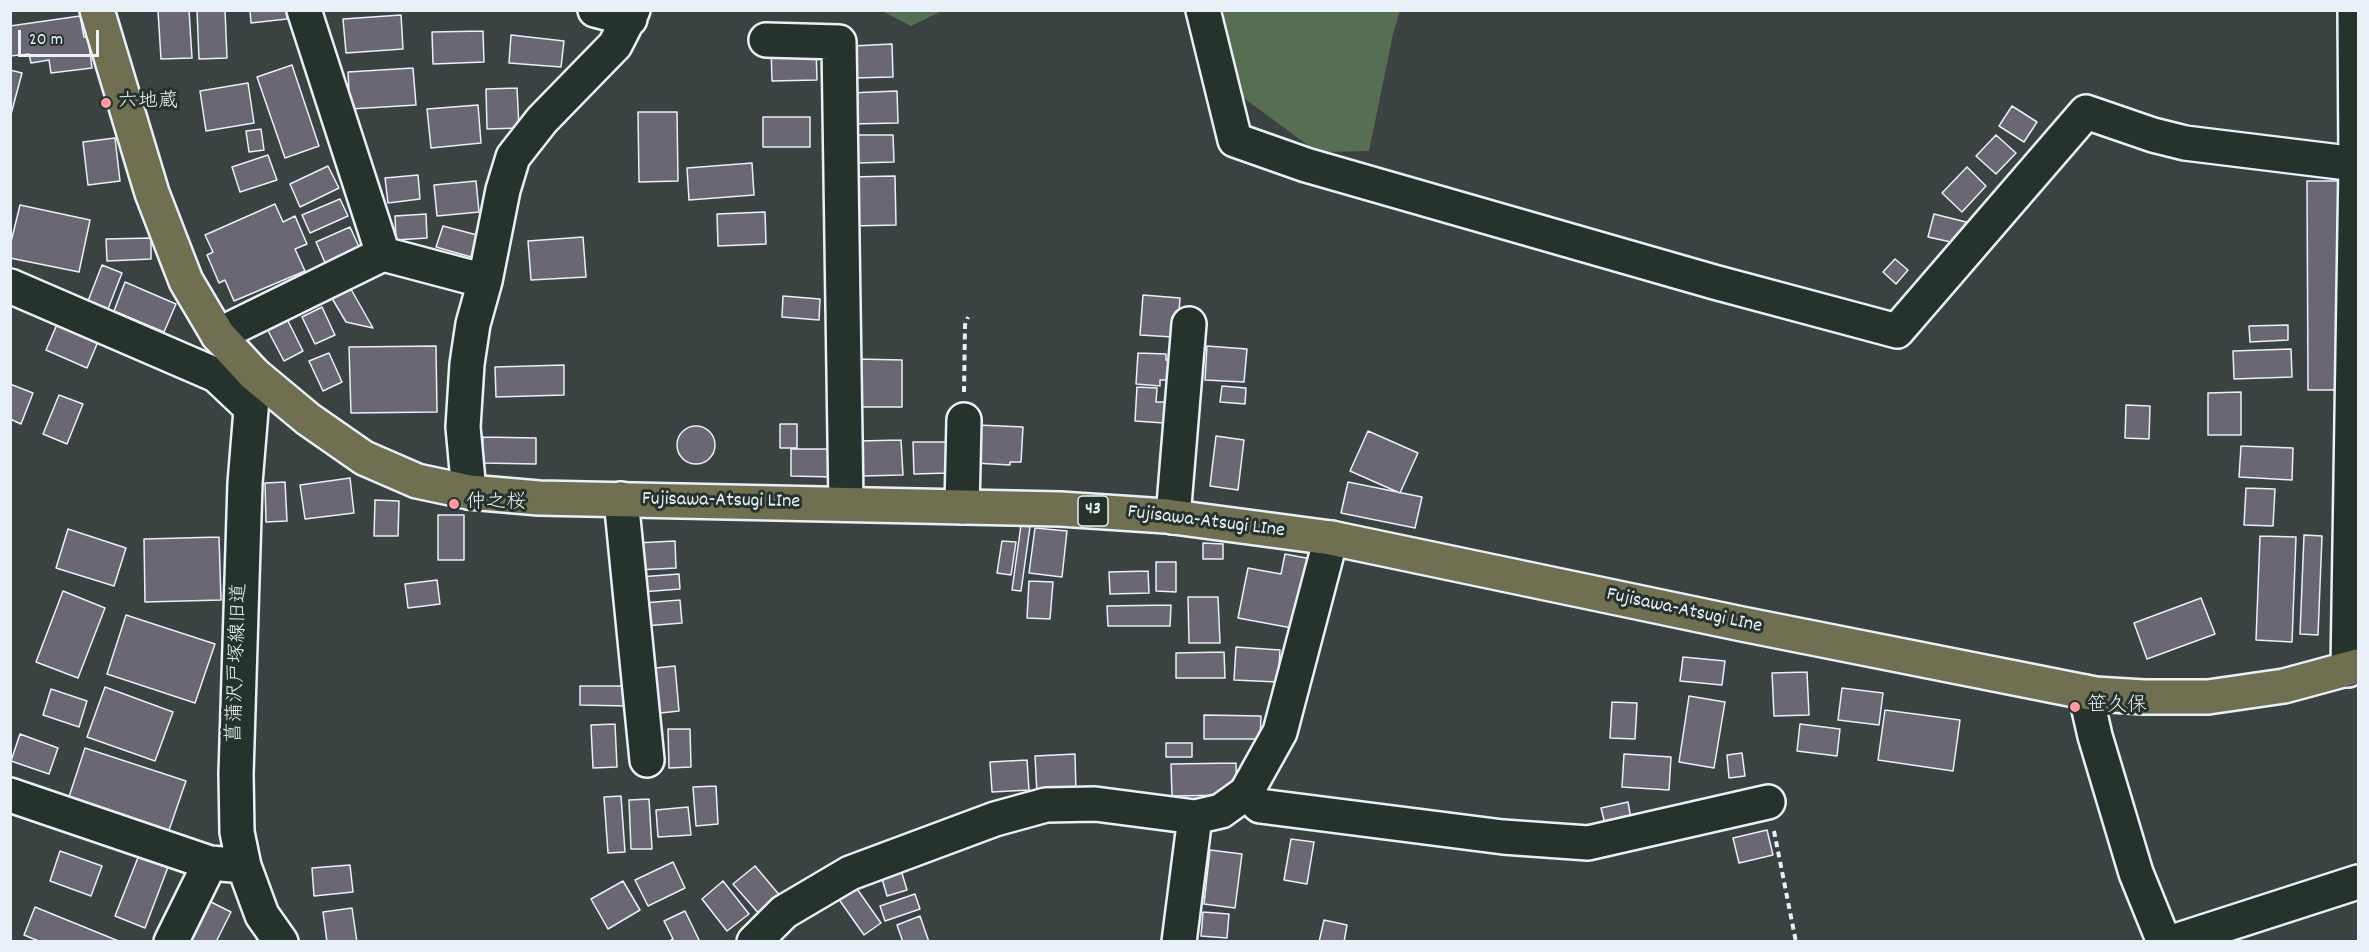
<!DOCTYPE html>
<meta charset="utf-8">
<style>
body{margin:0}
#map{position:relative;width:2369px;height:952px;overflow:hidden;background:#3a4342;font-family:Dekko,sans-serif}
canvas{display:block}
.frame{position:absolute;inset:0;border:12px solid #e8f1f8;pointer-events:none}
.scale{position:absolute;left:18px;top:30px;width:81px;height:27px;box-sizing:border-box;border:3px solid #e8f1f8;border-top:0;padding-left:8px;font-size:18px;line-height:21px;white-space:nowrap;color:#e8f1f8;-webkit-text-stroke:4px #26332d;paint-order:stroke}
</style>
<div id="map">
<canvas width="2369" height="952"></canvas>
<div class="frame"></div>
<div class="scale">20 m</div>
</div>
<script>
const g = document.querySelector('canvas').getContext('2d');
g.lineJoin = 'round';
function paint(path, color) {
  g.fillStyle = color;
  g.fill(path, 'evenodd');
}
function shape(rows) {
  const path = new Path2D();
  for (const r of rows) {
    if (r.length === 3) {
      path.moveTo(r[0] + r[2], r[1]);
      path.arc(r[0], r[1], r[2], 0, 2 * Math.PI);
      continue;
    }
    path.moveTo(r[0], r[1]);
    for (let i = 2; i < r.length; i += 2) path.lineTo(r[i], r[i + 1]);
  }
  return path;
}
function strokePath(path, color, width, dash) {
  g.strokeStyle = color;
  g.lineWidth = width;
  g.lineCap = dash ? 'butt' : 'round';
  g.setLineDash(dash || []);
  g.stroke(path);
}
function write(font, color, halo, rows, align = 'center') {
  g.font = font + ' Dekko,"Klee One",sans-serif';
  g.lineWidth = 6;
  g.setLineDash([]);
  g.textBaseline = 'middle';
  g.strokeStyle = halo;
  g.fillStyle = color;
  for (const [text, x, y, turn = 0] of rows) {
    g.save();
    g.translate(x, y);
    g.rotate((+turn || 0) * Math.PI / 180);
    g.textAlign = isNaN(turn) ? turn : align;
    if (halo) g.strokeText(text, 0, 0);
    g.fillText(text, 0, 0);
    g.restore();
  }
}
paint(shape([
 [882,11,942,11,911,26],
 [1223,11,1400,11,1393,34,1369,151,1317,152,1237,93]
]), '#586e52');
const building = shape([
 [189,10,192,58,161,59,158,11,189,10],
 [197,10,225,10,227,58,199,59,197,10],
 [250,10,286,10,287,19,251,23,250,10],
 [401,15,403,49,346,53,343,19,401,15],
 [80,16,84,37,88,37,92,68,51,73,49,60,31,63,29,54,10,56,10,26,80,16],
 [483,31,484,62,433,64,432,32,483,31],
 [511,35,564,41,561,67,509,63,511,35],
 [892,44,893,77,853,78,852,46,892,44],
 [816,47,817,80,772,81,771,48,816,47],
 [292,65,319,146,285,158,257,77,292,65],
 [413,68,416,105,350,109,348,72,413,68],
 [10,70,22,73,10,118,10,70],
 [248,83,254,123,206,131,200,91,248,83],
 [517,88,519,128,487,129,486,89,517,88],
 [897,91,898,123,850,124,849,93,897,91],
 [478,105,481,143,431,148,427,109,478,105],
 [2012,106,2037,122,2024,142,1999,126,2012,106],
 [638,112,677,112,678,181,639,182,638,112],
 [763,117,810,117,810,147,763,147,763,117],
 [261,129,264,150,249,152,246,131,261,129],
 [857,135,893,135,894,162,857,163,857,135],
 [1996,135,2016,153,1996,174,1976,156,1996,135],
 [115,138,120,181,88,185,83,142,115,138],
 [268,155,277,180,240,192,232,167,268,155],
 [752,163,754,195,689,200,687,168,752,163],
 [328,166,339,188,300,207,290,184,328,166],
 [1967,167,1986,186,1962,212,1942,193,1967,167],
 [418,175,420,199,388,203,385,178,418,175],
 [895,176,896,225,851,226,850,177,895,176],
 [476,181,479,212,437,216,434,185,476,181],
 [2307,181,2338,181,2338,390,2308,390,2307,181],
 [340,199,348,216,310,233,302,215,340,199],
 [275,204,283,222,295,216,307,244,295,249,305,271,234,301,225,280,219,283,207,255,213,252,205,235,275,204],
 [20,205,90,220,79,272,10,258,10,246,20,205],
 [765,212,766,244,718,246,717,214,765,212],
 [426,214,427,238,396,240,395,216,426,214],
 [1934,214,1966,222,1960,244,1928,237,1934,214],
 [443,226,477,235,471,257,436,247,443,226],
 [350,227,360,249,326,265,316,242,350,227],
 [583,237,586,277,531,280,528,241,583,237],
 [151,238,151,259,107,261,106,239,151,238],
 [1895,259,1908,270,1896,284,1883,272,1895,259],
 [102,265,122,273,108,309,88,301,102,265],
 [125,282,176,304,164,332,114,311,125,282],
 [348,284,373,328,346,322,330,295,348,284],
 [1143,295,1180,298,1178,327,1173,337,1140,335,1143,295],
 [783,296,820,299,819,320,782,317,783,296],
 [322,307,335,335,315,344,302,317,322,307],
 [61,315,102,332,87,368,46,350,61,315],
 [285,315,303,351,284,361,265,325,285,315],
 [2288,325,2288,340,2250,342,2249,326,2288,325],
 [436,346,437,412,351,413,349,347,436,346],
 [1207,346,1247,349,1244,382,1205,380,1207,346],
 [2291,349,2292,377,2234,379,2233,351,2291,349],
 [329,353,342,382,323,391,309,361,329,353],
 [1138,353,1166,354,1166,360,1171,361,1170,380,1160,380,1160,386,1136,384,1138,353],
 [857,359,902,360,902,407,856,407,857,359],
 [564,365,564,395,496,397,495,367,564,365],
 [10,384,33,393,21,424,10,419,10,384],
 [1222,386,1246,388,1245,404,1220,402,1222,386],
 [1137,387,1157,388,1156,402,1166,402,1164,423,1135,421,1137,387],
 [2241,392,2241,435,2208,435,2208,393,2241,392],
 [59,395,83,404,67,444,43,434,59,395],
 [2126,405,2150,406,2149,439,2125,438,2126,405],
 [780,424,797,424,797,448,780,448,780,424],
 [978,425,1023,427,1021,462,1010,462,1010,465,975,463,978,425],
 [696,445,19],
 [1368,431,1418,453,1400,493,1350,471,1368,431],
 [1216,436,1244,440,1238,490,1210,486,1216,436],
 [483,437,536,438,536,464,482,463,483,437],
 [901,440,903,475,861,476,859,441,901,440],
 [913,442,947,442,948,473,914,474,913,442],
 [2241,446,2293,448,2292,480,2239,477,2241,446],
 [791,449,833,449,833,477,791,476,791,449],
 [350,478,354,513,305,519,300,485,350,478],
 [285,482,287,521,266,522,265,483,285,482],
 [1348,482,1422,497,1415,528,1341,513,1348,482],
 [2246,488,2275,489,2273,526,2244,525,2246,488],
 [375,500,399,501,398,536,374,536,375,500],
 [438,515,464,515,464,560,438,560,438,515],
 [1021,525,1030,527,1021,591,1012,590,1021,525],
 [1035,528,1067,531,1062,577,1029,573,1035,528],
 [68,529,126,548,114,586,56,568,68,529],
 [2304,535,2322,536,2318,635,2300,634,2304,535],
 [2260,536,2296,537,2292,642,2256,640,2260,536],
 [219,537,221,600,145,602,144,539,219,537],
 [675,541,676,568,637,570,636,543,675,541],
 [1002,541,1016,542,1011,575,997,573,1002,541],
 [1203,543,1223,544,1223,559,1203,559,1203,543],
 [1285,554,1311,559,1306,590,1300,589,1292,628,1238,618,1248,568,1281,574,1285,554],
 [1156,562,1176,562,1176,592,1156,591,1156,562],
 [1148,571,1149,593,1110,594,1109,572,1148,571],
 [679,574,680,589,641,592,639,577,679,574],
 [437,580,440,604,408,608,405,584,437,580],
 [1029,581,1053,582,1050,619,1027,618,1029,581],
 [63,591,105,608,78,678,36,662,63,591],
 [1188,597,1218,597,1220,643,1189,643,1188,597],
 [2201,598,2215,634,2147,659,2134,623,2201,598],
 [680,600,682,623,645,626,643,603,680,600],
 [1171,605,1170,626,1108,626,1107,606,1171,605],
 [126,615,215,644,195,703,107,674,126,615],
 [1236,647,1280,650,1278,682,1234,680,1236,647],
 [1224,652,1225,678,1176,678,1176,653,1224,652],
 [1683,657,1725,661,1722,685,1680,681,1683,657],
 [675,666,679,711,651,714,646,669,675,666],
 [1807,672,1809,715,1774,716,1772,673,1807,672],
 [580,686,627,686,627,706,580,705,580,686],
 [105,687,173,712,155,761,87,737,105,687],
 [1842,688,1883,693,1879,725,1838,720,1842,688],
 [51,689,87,701,79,727,43,715,51,689],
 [1689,696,1725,702,1714,768,1679,762,1689,696],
 [1612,702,1637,703,1635,739,1610,738,1612,702],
 [1885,710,1960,720,1953,771,1878,760,1885,710],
 [1204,715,1261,716,1260,739,1204,739,1204,715],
 [615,724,617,767,593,768,591,725,615,724],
 [1800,724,1840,729,1837,756,1797,751,1800,724],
 [668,729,690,729,691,767,669,768,668,729],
 [20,734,58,748,49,774,11,761,20,734],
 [1166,743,1192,743,1192,757,1166,757,1166,743],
 [85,748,186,781,167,836,67,803,85,748],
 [1742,753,1745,776,1729,778,1727,755,1742,753],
 [1075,754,1076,792,1037,793,1035,756,1075,754],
 [1624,754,1671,757,1669,790,1622,787,1624,754],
 [1027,760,1029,790,992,792,990,762,1027,760],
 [1236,763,1237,795,1172,796,1171,764,1236,763],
 [716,786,718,824,696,826,693,787,716,786],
 [621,796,625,852,608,853,604,797,621,796],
 [649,799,652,849,631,849,629,800,649,799],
 [1628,802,1631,819,1605,824,1601,808,1628,802],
 [688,807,691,835,658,837,656,810,688,807],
 [1767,830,1773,855,1739,863,1733,838,1767,830],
 [1291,839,1314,842,1307,884,1284,880,1291,839],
 [1210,850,1242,854,1235,908,1204,904,1210,850],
 [60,851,102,866,91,896,50,881,60,851],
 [139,855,168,867,145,928,115,916,139,855],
 [673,862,685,888,648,906,635,880,673,862],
 [350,865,353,892,314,896,312,868,350,865],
 [755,866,782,898,761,916,733,884,755,866],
 [901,870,907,890,887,896,881,875,901,870],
 [850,879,881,923,864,935,833,891,850,879],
 [623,881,640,910,608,929,591,899,623,881],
 [723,881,749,914,727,931,702,899,723,881],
 [915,894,920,909,885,921,880,906,915,894],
 [205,899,231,912,216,942,184,942,205,899],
 [35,907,121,942,41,942,24,935,35,907],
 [352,908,357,942,327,942,323,912,352,908],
 [685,911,700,942,668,942,673,939,664,921,685,911],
 [1203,912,1229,914,1227,938,1201,936,1203,912],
 [920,916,929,942,903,942,897,925,920,916],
 [1324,920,1347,925,1344,942,1319,942,1324,920]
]);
paint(building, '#6a6773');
strokePath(building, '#e8f1f8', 1.5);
const minor = shape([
 [304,10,383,254],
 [595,10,630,19],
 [1203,10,1235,140,1306,165,1714,282,1897,331,2086,112,2153,135,2185,143,2356,164],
 [766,40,839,42,846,504],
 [10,286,216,375,251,408],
 [218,335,383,254,485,281],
 [254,374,245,483,236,774,237,832,244,866,262,915,281,942],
 [469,492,463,427,467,364,473,324,485,281,503,190,513,157,542,120,615,45,633,10],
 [621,499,647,760],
 [962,507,964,420],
 [1173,517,1189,324],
 [2348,670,2356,164,2355,10],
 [2085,692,2095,736,2136,873,2164,942],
 [1246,793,1260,806,1503,837,1588,843,1768,802],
 [10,795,210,863,244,866],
 [171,942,210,863],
 [754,942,784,912,850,873,995,819,1046,805,1095,804,1195,817,1221,811,1246,793,1280,732,1331,538],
 [1179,942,1195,817],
 [2172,942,2358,882]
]);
const major = shape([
 [97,10,152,193,186,281,218,335,254,374,308,419,364,458,417,481,469,492,539,498,1060,509,1166,516,1331,538,1742,624,2095,694,2144,697,2208,697,2284,686,2358,666]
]);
strokePath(minor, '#e8f1f8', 38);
strokePath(major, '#e8f1f8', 38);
strokePath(shape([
 [964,392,965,325,968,317],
 [1774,831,1796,942]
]), '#e8f1f8', 4, [6, 4.5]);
strokePath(minor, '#26332d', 33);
strokePath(major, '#716f52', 33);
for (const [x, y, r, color] of [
 [106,103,6,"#ff9aa2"],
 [454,504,6,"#ff9aa2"],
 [2075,707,6,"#ff9aa2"]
]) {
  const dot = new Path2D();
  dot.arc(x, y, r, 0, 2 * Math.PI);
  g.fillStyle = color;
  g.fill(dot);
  strokePath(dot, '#26332d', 2);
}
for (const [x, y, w] of [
 [1093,511,30]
]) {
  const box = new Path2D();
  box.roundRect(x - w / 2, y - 15, w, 30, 4.5);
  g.fillStyle = '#26332d';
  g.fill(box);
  strokePath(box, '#e8f1f8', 1.5);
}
write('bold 18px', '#e8f1f8', null, [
 ["43",1093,511]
]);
write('20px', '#e8f1f8', '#26332d', [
 ["六地蔵",118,103],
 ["仲之桜",466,504],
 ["笹久保",2087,707]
], 'left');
write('20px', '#e8f1f8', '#26332d', [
 ["Fujisawa-Atsugi LIne",721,502,1],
 ["Fujisawa-Atsugi LIne",1206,523,7],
 ["Fujisawa-Atsugi LIne",1684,612,12],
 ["菖蒲沢戸塚線旧道",239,663,-88]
]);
</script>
